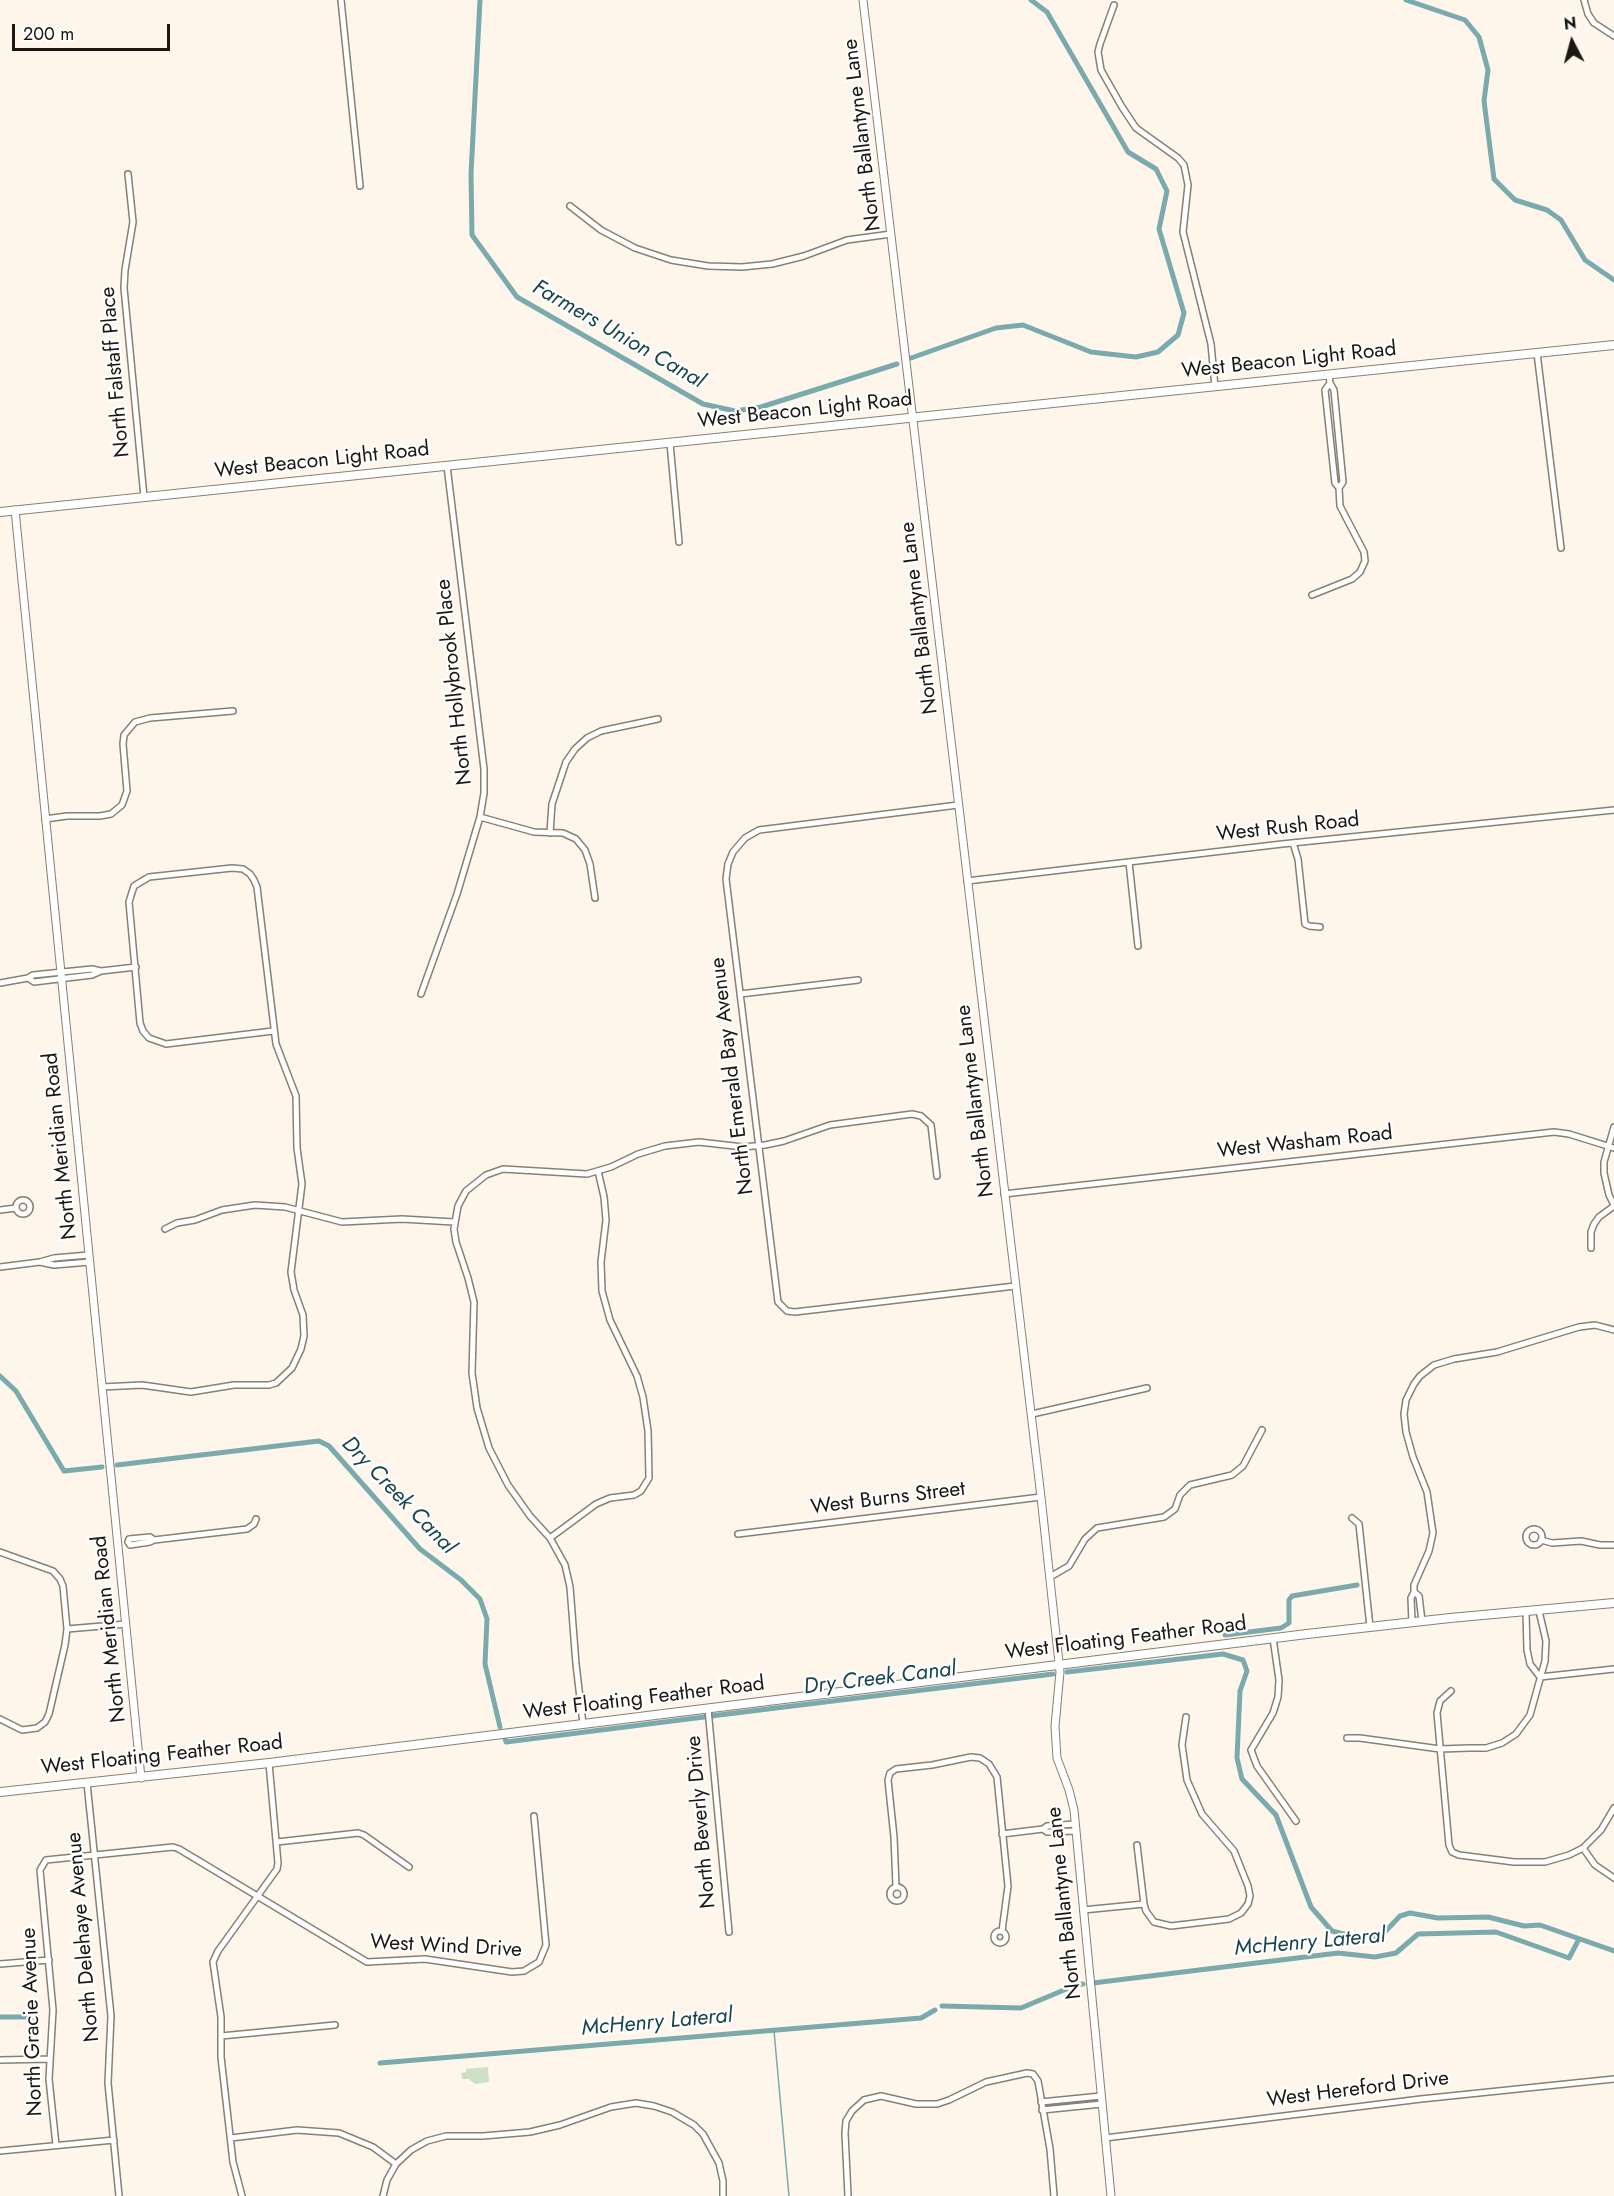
<!DOCTYPE html>
<style>
body{margin:0}
#map{position:relative;width:1614px;height:2196px;overflow:hidden;background:#fff6eb;font-family:Jost,sans-serif}
canvas{display:block}
.north{position:absolute;left:1542px;top:12px;width:60px;height:60px;-webkit-text-stroke:4px #fff;paint-order:stroke;rotate:354deg;font-size:16px;font-weight:700;line-height:24px;text-align:center;color:#1b1712}
.north::after{content:'';display:block;margin:auto;width:21px;height:27px;background:#1b1712;clip-path:polygon(50% 0,100% 100%,50% 72%,0 100%)}
.scale{position:absolute;left:12px;top:24px;width:158px;height:27px;box-sizing:border-box;border:3px solid #1b1712;border-top:0;padding-left:8px;font-size:18px;line-height:21px;white-space:nowrap;color:#1b1712;-webkit-text-stroke:4px #fff;paint-order:stroke}
</style>
<div id="map">
<canvas width="1614" height="2196"></canvas>
<div class="north">N</div>
<div class="scale">200 m</div>
</div>
<script>
const g = document.querySelector('canvas').getContext('2d');
g.lineJoin = 'round';
function paint(path, color) {
  g.fillStyle = color;
  g.fill(path, 'evenodd');
}
function shape(rows) {
  const path = new Path2D();
  for (const r of rows) {
    if (r.length === 3) {
      path.moveTo(r[0] + r[2], r[1]);
      path.arc(r[0], r[1], r[2], 0, 2 * Math.PI);
      continue;
    }
    path.moveTo(r[0], r[1]);
    for (let i = 2; i < r.length; i += 2) path.lineTo(r[i], r[i + 1]);
  }
  return path;
}
function strokePath(path, color, width, dash) {
  g.strokeStyle = color;
  g.lineWidth = width;
  g.lineCap = dash ? 'butt' : 'round';
  g.setLineDash(dash || []);
  g.stroke(path);
}
function write(font, color, halo, rows, align = 'center') {
  g.font = font + ' Jost,sans-serif';
  g.lineWidth = 4.5;
  g.setLineDash([]);
  g.textBaseline = 'middle';
  g.strokeStyle = halo;
  g.fillStyle = color;
  for (const [text, x, y, turn = 0] of rows) {
    g.save();
    g.translate(x, y);
    g.rotate((+turn || 0) * Math.PI / 180);
    g.textAlign = isNaN(turn) ? turn : align;
    if (halo) g.strokeText(text, 0, 0);
    g.fillText(text, 0, 0);
    g.restore();
  }
}
paint(shape([
 [488,2067,489,2082,475,2084,469,2079,462,2079,461,2073,466,2072,466,2069]
]), '#cddfc5');
strokePath(shape([
 [774,2031,789,2196]
]), '#7aaaae', 1.5);
strokePath(shape([
 [480,0,471,174,472,235,517,297,703,404,735,411,761,407,897,364],
 [1406,0,1465,20,1479,37,1488,70,1484,101,1494,179,1515,200,1547,210,1561,220,1585,260,1614,280],
 [911,358,996,328,1023,325,1091,352,1136,357,1158,352,1178,335,1184,313,1159,229,1167,191,1156,169,1128,152,1047,12,1031,0],
 [0,1376,16,1391,64,1471,102,1467],
 [117,1465,319,1441,329,1446,420,1549,461,1580,480,1599,487,1619,485,1664,500,1727],
 [1225,1635,1281,1628,1289,1623,1289,1600,1292,1596,1357,1585],
 [1067,1672,1223,1654,1243,1660,1247,1671,1240,1691,1237,1758,1242,1779,1276,1815,1311,1907,1332,1931,1359,1938,1382,1935,1400,1916,1410,1913,1438,1918,1488,1917,1524,1926,1540,1925,1614,1951],
 [711,1716,1053,1674],
 [505,1738,506,1742,704,1717],
 [1093,1983,1338,1953,1375,1957,1396,1953,1418,1934,1496,1932,1569,1958,1579,1939],
 [942,2006,1021,2008,1076,1985,1083,1984],
 [0,2017,36,2017],
 [380,2063,921,2018,935,2010]
]), '#7aaaae', 5);
const minor = shape([
 [341,0,360,186],
 [1584,0,1588,14,1594,23,1614,36],
 [1114,5,1100,44,1098,52,1101,70,1122,107,1136,128,1178,158,1184,165,1188,185,1183,232,1211,344,1215,387],
 [128,174,133,222,125,270,124,288,144,497],
 [570,206,601,230,635,248,671,260,708,266,742,267,772,264,804,256,847,240,891,234],
 [1537,353,1561,548],
 [1329,375,1330,383,1334,390,1343,482,1339,488,1335,483,1325,390,1330,383],
 [670,443,679,542],
 [1312,595,1352,579,1360,572,1365,561,1364,552,1340,506,1339,488],
 [958,805,759,830,745,838,733,852,728,864,726,879,778,1302,787,1311,795,1312,1015,1286],
 [480,817,534,832,563,833,576,839,585,850,590,864,595,898],
 [45,819,67,816,100,816,111,814,122,805,127,791,123,744,124,735,135,722,150,718,233,711],
 [550,833,552,804,566,762,575,749,587,738,601,731,658,719],
 [1293,843,1298,859,1305,924,1309,926,1320,927],
 [1129,862,1138,946],
 [967,881,1282,844,1614,810],
 [101,971,136,967],
 [0,983,28,978,33,975,92,969,101,971,92,975,34,982,28,978],
 [421,994,457,894,480,817,484,793,484,769,447,466],
 [740,994,858,980],
 [1614,1127,1604,1162,1604,1173,1609,1195,1614,1205],
 [1004,1194,1554,1132,1569,1134,1614,1148],
 [23,1207,7],
 [0,1210,16,1208],
 [165,1229,177,1223,195,1220,222,1210,255,1205,285,1207,342,1222,402,1219,454,1222],
 [1591,1248,1591,1232,1594,1224,1599,1217,1614,1206],
 [89,1255,54,1258,40,1262,54,1265,90,1262],
 [0,1267,40,1262],
 [102,1387,142,1385,191,1392,234,1385,269,1385,276,1383,292,1368,301,1349,304,1336,303,1315,294,1290,291,1272,302,1184,297,1148,296,1096,276,1044,257,887,254,880,250,874,243,869,232,868,149,877,134,886,129,902,140,1023,143,1031,149,1038,166,1044,273,1031],
 [1032,1414,1147,1388],
 [1352,1518,1359,1524,1370,1627],
 [1534,1537,8],
 [738,1534,1041,1497],
 [550,1538,596,1504,610,1498,634,1495,641,1491,649,1478,648,1431,643,1397,637,1376,610,1320,602,1291,601,1262,606,1220,604,1197,598,1171],
 [154,1540,150,1537,129,1539,128,1542,130,1545,150,1542,154,1540,247,1529,254,1524,256,1519],
 [1541,1540,1552,1543,1581,1541,1600,1545,1614,1545],
 [0,1552,53,1571,60,1579,63,1586,67,1629,65,1645,49,1714,45,1722,37,1728,22,1730,0,1719],
 [1050,1577,1069,1566,1085,1539,1097,1528,1164,1517,1175,1509,1180,1495,1190,1485,1232,1475,1243,1466,1262,1430],
 [1414,1592,1414,1585,1429,1551,1433,1533,1427,1492,1413,1457,1406,1432,1404,1414,1406,1400,1414,1384,1420,1376,1434,1365,1454,1359,1497,1352,1579,1327,1595,1325,1614,1330],
 [1526,1612,1527,1650,1530,1664,1540,1677],
 [1412,1622,1411,1598,1414,1592,1419,1596,1422,1621],
 [67,1629,126,1624],
 [1273,1638,1279,1680,1278,1697,1273,1713,1251,1750,1257,1766,1296,1821],
 [1540,1677,1614,1669],
 [1451,1691,1440,1701,1437,1713,1449,1845,1452,1852,1459,1855,1514,1862,1545,1862,1569,1855,1583,1848,1595,1865,1614,1878],
 [708,1709,729,1932],
 [583,1724,576,1664,570,1587,565,1565,550,1538,530,1516,508,1485,489,1448,477,1408,472,1373,474,1302,468,1278,456,1242,454,1229,458,1206,466,1191,486,1175,503,1169,587,1174,611,1167,638,1154,665,1146,699,1142,743,1147,765,1145,784,1141,830,1125,912,1114,921,1116,931,1125,937,1176],
 [1347,1738,1360,1738,1440,1749,1469,1748,1486,1748,1502,1743,1516,1734,1530,1715,1545,1661,1546,1641,1539,1611],
 [87,1783,111,2016,108,2083,119,2196],
 [1075,1824,1047,1826,1043,1829,1047,1832,1076,1831],
 [1002,1834,1043,1829],
 [277,1842,358,1833,364,1835,409,1867],
 [1137,1845,1144,1904,1146,1911,1154,1922,1171,1926,1229,1919,1241,1913,1248,1904,1250,1896,1248,1886,1234,1851,1202,1814,1187,1780,1182,1745,1186,1717],
 [1583,1848,1601,1830,1614,1808],
 [896,1886,894,1837,888,1780,890,1773,896,1769,932,1765,971,1757,980,1758,989,1764,997,1777,1008,1886,1002,1931],
 [897,1894,7],
 [1083,1910,1144,1904],
 [1000,1937,6],
 [0,1964,49,1960],
 [221,2036,335,2025],
 [0,2060,50,2059],
 [1041,2102,1101,2096],
 [1042,2110,1102,2104],
 [231,2138,297,2130,339,2133,373,2147,396,2164],
 [1105,2138,1421,2099,1614,2079],
 [56,2145,49,2079,53,2010,40,1870,46,1860,173,1847,179,1849,367,1962,425,1959,512,1972,524,1971,539,1962,546,1945,534,1816],
 [0,2151,114,2140],
 [242,2196,233,2162,221,2057,221,2017,213,1962,218,1951,277,1869,278,1863,269,1763],
 [383,2196,387,2180,396,2164,411,2150,427,2141,446,2136,483,2136,530,2132,560,2125,611,2107,636,2103,654,2106,672,2112,694,2125,703,2134,719,2163,723,2181,723,2196],
 [848,2196,845,2133,846,2121,852,2111,864,2100,881,2096,916,2104,937,2104,949,2100,986,2082,1027,2073,1033,2074,1038,2081,1050,2149,1054,2196]
]);
const tertiary = shape([
 [863,0,1041,1497,1060,1672,1055,1726,1057,1758,1069,1790,1074,1810,1111,2196],
 [15,510,141,1778]
]);
const secondary = shape([
 [0,512,1614,345],
 [0,1792,269,1763,1307,1634,1450,1618,1614,1603]
]);
strokePath(minor, '#897f73', 8);
strokePath(tertiary, '#897f73', 9);
strokePath(secondary, '#897f73', 10);
strokePath(minor, '#fff', 5);
strokePath(tertiary, '#fff', 7);
strokePath(secondary, '#fff', 8);
write('21px', '#1b1712', '#fff', [
 ["North Ballantyne Lane",863,135,-97],
 ["West Beacon Light Road",1289,361,-6],
 ["North Falstaff Place",116,372,-95],
 ["West Beacon Light Road",805,411,-6],
 ["West Beacon Light Road",322,461,-6],
 ["North Ballantyne Lane",920,618,-97],
 ["North Hollybrook Place",455,682,-96],
 ["West Rush Road",1288,828,-6],
 ["North Emerald Bay Avenue",733,1076,-97],
 ["North Ballantyne Lane",976,1101,-97],
 ["West Washam Road",1305,1143,-6],
 ["North Meridian Road",61,1146,-96],
 ["West Burns Street",888,1499,-7],
 ["North Meridian Road",110,1629,-96],
 ["West Floating Feather Road",1126,1639,-7],
 ["West Floating Feather Road",644,1699,-7],
 ["West Floating Feather Road",162,1756,-6],
 ["North Beverly Drive",702,1822,-95],
 ["North Ballantyne Lane",1065,1903,-96],
 ["North Delehaye Avenue",84,1937,-95],
 ["West Wind Drive",446,1947,3],
 ["North Gracie Avenue",33,2022,-92],
 ["West Hereford Drive",1358,2090,-7]
]);
write('italic 22px', '#19464a', '#fff', [
 ["Farmers Union Canal",618,335,30],
 ["Dry Creek Canal",398,1496,46],
 ["Dry Creek Canal",880,1679,-7],
 ["McHenry Lateral",1310,1943,-5],
 ["McHenry Lateral",657,2023,-5]
]);
</script>
